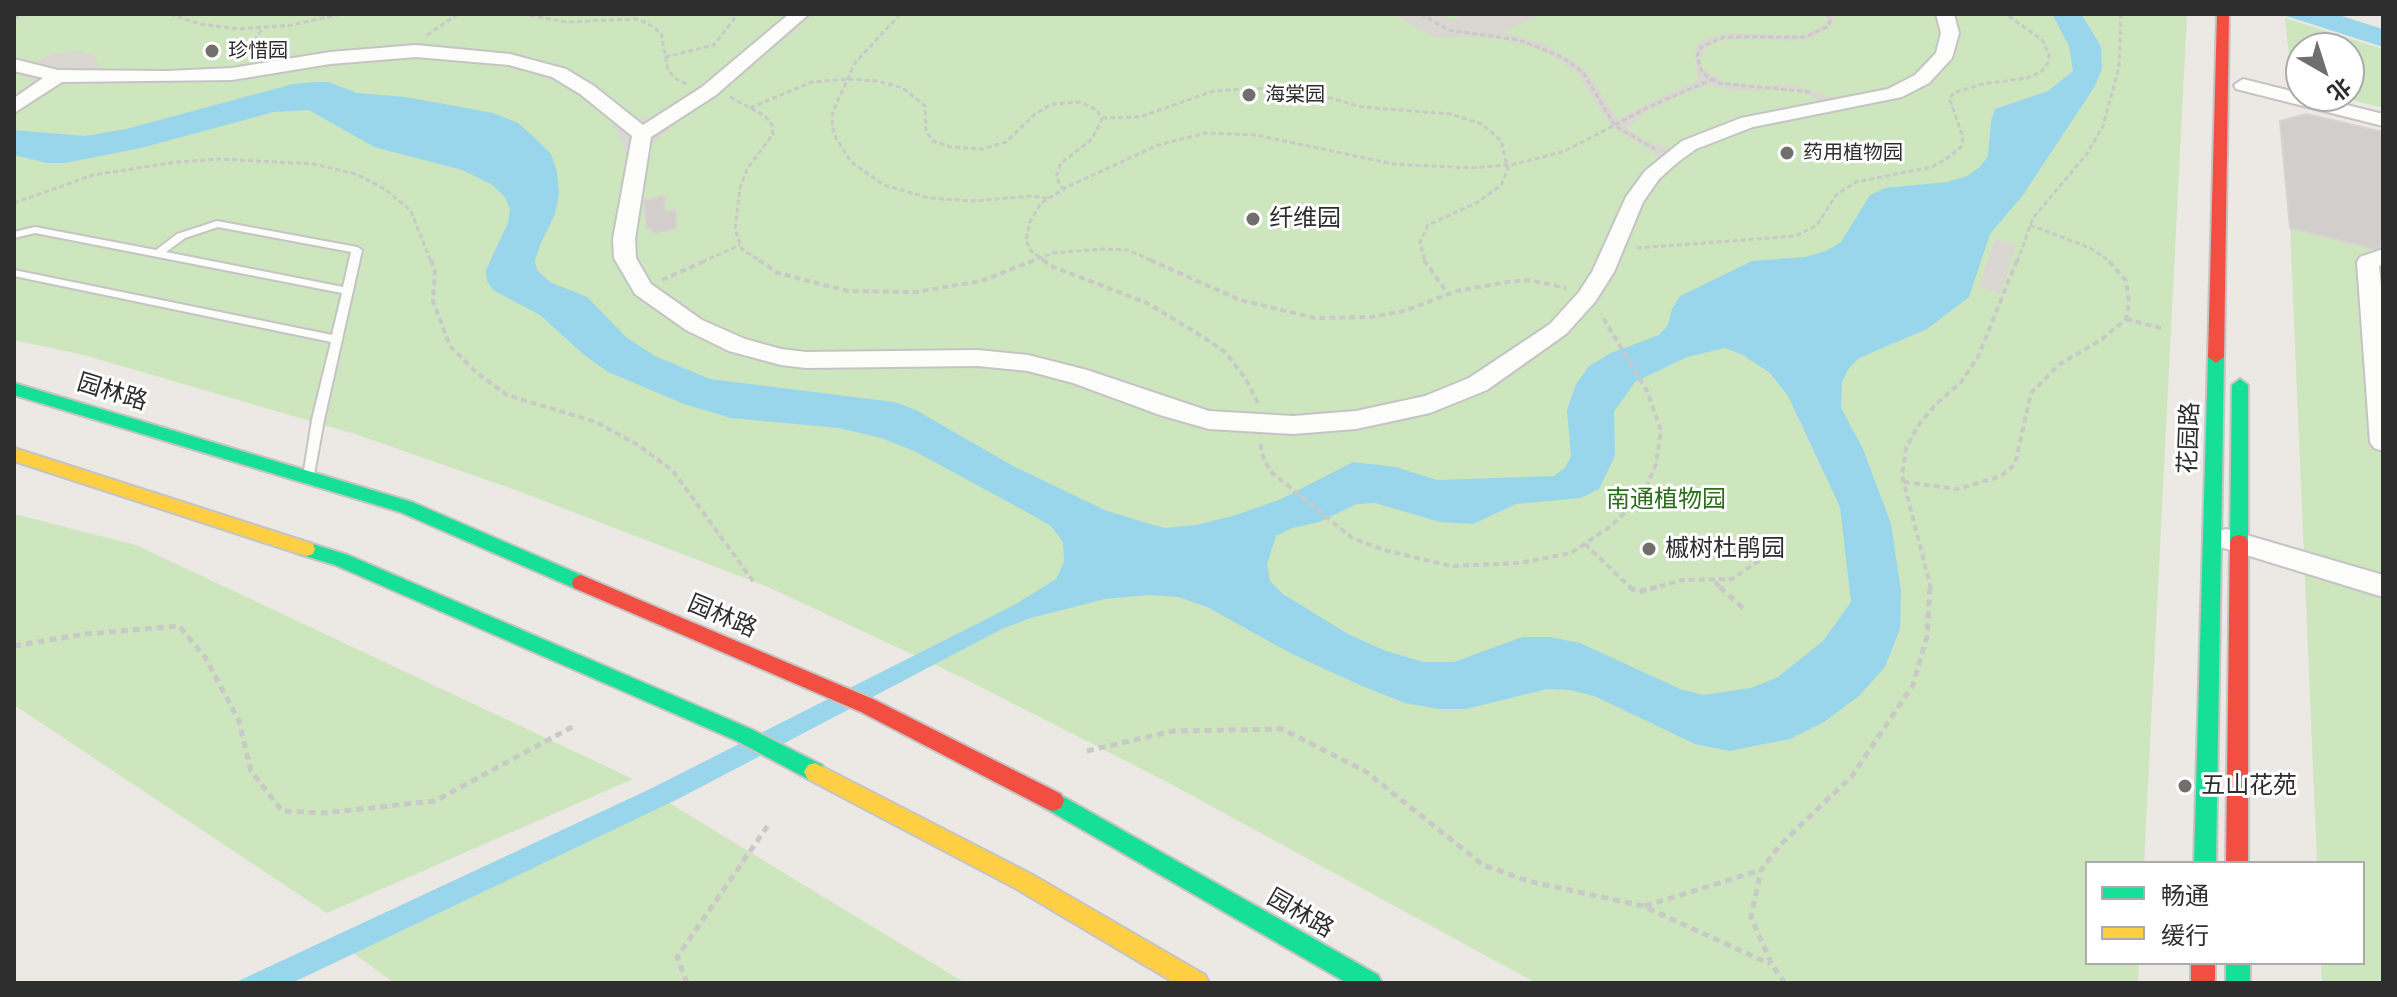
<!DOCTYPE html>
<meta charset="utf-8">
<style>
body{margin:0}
#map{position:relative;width:2397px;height:997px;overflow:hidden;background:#ece8e4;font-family:Helvetica,"Noto Sans SC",sans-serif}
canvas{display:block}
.frame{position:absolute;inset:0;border:16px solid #2e2e2e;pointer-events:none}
.legend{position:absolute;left:2085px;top:861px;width:280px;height:104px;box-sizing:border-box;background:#fff;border:2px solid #ababab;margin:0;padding:10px 14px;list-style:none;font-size:24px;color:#2e2e2e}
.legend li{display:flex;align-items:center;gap:16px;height:40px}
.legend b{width:40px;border:2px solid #ababab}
.north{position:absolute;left:2285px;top:32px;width:80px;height:80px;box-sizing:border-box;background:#fff;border:2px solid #ababab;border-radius:50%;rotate:141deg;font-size:22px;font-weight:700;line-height:32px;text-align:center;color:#2e2e2e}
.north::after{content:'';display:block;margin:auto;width:28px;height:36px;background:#706f6e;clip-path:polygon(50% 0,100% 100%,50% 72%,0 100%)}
</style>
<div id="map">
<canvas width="2397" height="997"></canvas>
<div class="frame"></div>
<ul class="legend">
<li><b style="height:10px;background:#16e098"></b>畅通</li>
<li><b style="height:10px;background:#ffcf43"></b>缓行</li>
</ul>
<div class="north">北</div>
</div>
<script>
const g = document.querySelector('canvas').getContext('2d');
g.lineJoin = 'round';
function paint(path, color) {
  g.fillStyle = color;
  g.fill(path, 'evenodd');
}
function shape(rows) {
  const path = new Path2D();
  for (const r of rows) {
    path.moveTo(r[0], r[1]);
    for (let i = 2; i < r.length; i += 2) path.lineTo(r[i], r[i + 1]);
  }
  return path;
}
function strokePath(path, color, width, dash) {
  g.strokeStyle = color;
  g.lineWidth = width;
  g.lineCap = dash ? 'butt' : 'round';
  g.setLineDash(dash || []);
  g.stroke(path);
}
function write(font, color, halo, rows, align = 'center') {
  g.font = font + ' Helvetica,"Noto Sans SC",sans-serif';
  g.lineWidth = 6;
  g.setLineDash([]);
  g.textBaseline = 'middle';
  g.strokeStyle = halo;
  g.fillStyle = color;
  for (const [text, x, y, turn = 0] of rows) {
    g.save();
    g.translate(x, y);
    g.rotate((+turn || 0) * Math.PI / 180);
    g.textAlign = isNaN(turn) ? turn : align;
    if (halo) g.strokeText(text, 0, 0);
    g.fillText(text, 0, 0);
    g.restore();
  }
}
paint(shape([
 [14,14,2187,14,2144,863,2087,863,2087,963,2139,963,2138,983,1536,983,1167,782,963,678,768,587,521,492,358,435,84,355,14,340],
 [2285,18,2383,49,2383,108,2337,96,2349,96,2349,48,2301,48,2301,87,2292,84],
 [2290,228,2371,248,2383,361,2383,983,2322,983,2321,963,2363,963,2363,863,2317,863],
 [14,514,136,545,633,779,327,913,14,705],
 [661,798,965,983,394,983,337,941]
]), '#cee6be');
paint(shape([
 [789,14,809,14,795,31,688,112,650,145,632,219,631,239,633,256,645,279,669,301,737,339,790,353,877,356,975,349,1025,354,1080,368,1188,404,1239,415,1285,418,1333,417,1397,404,1470,377,1510,354,1548,327,1589,281,1615,219,1635,186,1659,160,1651,150,1612,127,1577,73,1551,55,1530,46,1498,38,1434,37,1393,14,1442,14,1451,20,1467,14,1543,14,1502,32,1546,45,1582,68,1594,81,1617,119,1698,80,1695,51,1698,43,1708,38,1735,33,1801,36,1818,29,1827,21,1826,14,1832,14,1834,22,1829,28,1811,38,1791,41,1750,38,1721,40,1706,47,1700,59,1703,69,1726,83,1764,87,1792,84,1842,101,1895,87,1927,67,1939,51,1943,32,1938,14,1953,14,1956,35,1952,54,1943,69,1928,82,1914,90,1865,105,1753,124,1724,134,1677,159,1656,179,1642,204,1613,273,1591,307,1542,354,1484,390,1441,409,1356,426,1294,430,1240,430,1203,426,1161,417,1082,385,1033,372,984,366,849,369,774,363,734,351,687,330,634,289,619,261,616,232,626,178,626,152,616,130,607,115,583,93,554,77,529,70,488,60,416,55,335,61,241,76,166,83,68,82,55,85,14,113,14,101,32,82,30,78,14,72,14,60,28,64,58,53,79,51,95,56,99,65,95,72,183,72,230,70,392,49,438,48,471,49,542,63,590,85,631,118,651,119,676,110],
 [1707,85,1741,91,1795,90,1811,95,1818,103,1748,117,1670,148,1645,140,1627,129,1639,116,1671,99],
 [1995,239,2016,245,2000,294,1979,286]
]), '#dad6d2');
paint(shape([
 [2052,14,2081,14,2093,33,2101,47,2102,69,2095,86,2023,195,1990,234,1969,297,1927,329,1859,358,1849,368,1842,382,1841,408,1863,449,1891,524,1901,591,1900,629,1885,667,1859,696,1824,722,1790,739,1729,751,1695,744,1594,696,1570,690,1547,689,1466,709,1438,709,1405,703,1362,686,1292,654,1207,607,1178,597,1148,595,1105,599,1031,618,1002,629,678,799,292,983,234,983,650,789,1016,604,1056,579,1064,562,1063,542,1051,526,1023,510,914,451,881,438,839,428,731,418,684,404,608,372,583,354,540,315,493,290,487,281,486,270,508,223,510,209,505,197,491,184,462,170,374,147,309,110,274,112,141,148,65,163,47,163,14,155,14,130,85,136,126,129,293,84,316,82,328,82,357,93,406,97,493,113,518,123,533,136,551,154,557,172,559,194,555,214,540,245,535,261,537,270,550,282,587,297,626,337,655,356,710,379,894,402,916,410,1013,466,1107,511,1164,528,1196,525,1233,516,1281,499,1353,462,1396,467,1437,480,1554,476,1565,468,1571,456,1567,410,1576,384,1589,366,1611,353,1659,335,1668,325,1672,309,1680,296,1752,261,1805,257,1826,251,1841,242,1870,195,1885,188,1947,182,1967,176,1980,167,1988,156,1991,121,1995,109,2048,91,2073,71,2069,46],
 [1725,348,1743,355,1770,373,1788,396,1840,507,1851,602,1823,641,1778,677,1751,688,1703,695,1680,689,1580,643,1550,637,1522,637,1454,662,1424,662,1386,651,1348,634,1283,594,1270,581,1267,564,1276,536,1292,528,1319,522,1357,504,1375,503,1440,522,1473,524,1516,504,1581,498,1599,489,1615,456,1614,412,1635,382,1687,357],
 [2280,14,2335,14,2383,29,2383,47]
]), '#99d6ec');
const building = shape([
 [2306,114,2383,132,2383,246,2374,249,2290,228,2280,121,2306,114],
 [664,196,665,212,676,210,676,229,652,233,652,228,647,229,644,200,664,196]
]);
paint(building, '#d1cecb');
strokePath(building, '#d7d4d0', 2);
const lane = shape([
 [217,221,357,247,362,250,324,420,313,480,309,481,303,477,312,420,331,342,14,276,14,270,332,335,342,293,35,233,14,238,14,232,35,227,156,250,177,234,217,221],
 [218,227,351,252,343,287,166,252,185,238,218,227]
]);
const street = shape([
 [789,14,809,14,716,95,651,137,635,239,636,258,651,284,702,320,745,339,781,349,806,352,978,350,1028,355,1087,370,1209,411,1293,416,1356,411,1425,396,1469,378,1550,324,1579,292,1592,272,1626,197,1645,171,1682,141,1741,118,1888,89,1915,75,1936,53,1941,33,1936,14,1954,14,1959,33,1952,58,1929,83,1902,97,1753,127,1696,149,1678,162,1659,179,1643,202,1614,272,1595,302,1566,334,1487,390,1430,413,1356,429,1293,434,1209,429,1160,415,1073,383,1028,371,978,366,806,368,781,365,729,351,686,330,635,294,614,258,613,239,632,136,580,94,552,77,509,65,416,57,330,64,232,80,62,82,14,113,14,98,43,78,14,71,14,59,58,70,166,71,232,68,330,52,416,45,510,54,566,69,594,86,643,125,702,87,789,14],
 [2243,79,2383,114,2383,126,2236,89,2234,85,2243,79],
 [2383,249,2383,264,2379,266,2383,306,2383,451,2374,448,2370,442,2357,262,2360,257,2383,249],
 [2226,529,2383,575,2383,597,2217,546,2213,539,2217,532,2226,529]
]);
const fast = shape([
 [2216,351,2224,357,2216,863,2194,863,2208,357,2216,351],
 [2240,379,2248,385,2248,542,2246,547,2239,549,2232,547,2230,542,2232,385,2240,379],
 [14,383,412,502,588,578,590,583,588,588,581,591,400,512,14,395,14,383],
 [306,542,348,555,751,729,822,765,826,772,822,779,815,781,808,779,737,741,335,565,299,554,297,549,299,544,306,542],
 [1053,791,1378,975,1382,983,1347,983,1045,808,1042,801,1045,794,1053,791],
 [2226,963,2250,963,2250,983,2226,983,2226,963]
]);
const slow = shape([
 [14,448,313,544,315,549,313,554,306,556,14,461,14,448],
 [815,763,1031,874,1205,975,1209,983,1175,983,1015,888,808,779,804,772,808,765,815,763]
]);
const jam = shape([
 [2217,14,2229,14,2224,357,2216,363,2208,357,2217,14],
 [2239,535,2246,537,2248,542,2248,863,2226,863,2230,542,2232,537,2239,535],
 [581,575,875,700,1061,794,1064,801,1061,808,1053,811,1045,808,861,712,574,588,572,583,574,578,581,575],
 [2191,963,2215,963,2215,983,2191,983,2191,963]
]);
strokePath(lane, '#c5c4c5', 4);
strokePath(street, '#c5c4c5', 4);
strokePath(fast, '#c5c4c5', 4);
strokePath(slow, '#c5c4c5', 4);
strokePath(jam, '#c5c4c5', 4);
strokePath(shape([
 [170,14,200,24,239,29,292,25,341,14],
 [522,14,566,22,636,19,647,23,661,33,668,70,676,79,687,84],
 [900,14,855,63,833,111,832,125,836,138,851,162,884,185,929,198,974,201,1031,196,1048,198],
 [1421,14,1448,30,1519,40,1560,56,1583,72,1615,126,1655,149],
 [14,18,25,14],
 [427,35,458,14],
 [245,54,262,29],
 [665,57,714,45,738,14],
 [1810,92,1719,83,1702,73,1697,56,1701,47,1724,37,1804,37,1827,27,1830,22,1828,14],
 [730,97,765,116,772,125,773,134,747,169,740,188,735,229,742,249,762,262],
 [750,108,812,82,848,79,877,81,903,88,925,106,926,131,933,141,951,147,983,149,1006,142,1035,114,1052,104,1080,102,1097,110,1102,119,1092,139,1061,163,1056,177,1063,189],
 [1102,118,1140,117,1213,91,1265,88,1298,89,1362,107,1450,114,1482,124,1501,141,1508,169,1501,185,1478,202,1428,225,1420,242,1425,262],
 [14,203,93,175,177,162,219,159,314,164,356,174,385,189,411,211,431,262],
 [2030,225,2090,248,2111,262],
 [1637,248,1796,236,1817,225,1836,195,1856,182,1932,167,1949,157,1961,147,1963,137,1949,98,1956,92,1983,84,2027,78,2041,72,2048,63,2049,54,2042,40,2006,14],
 [702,262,740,245],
 [1030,262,1053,253,1102,249,1128,250,1155,262],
 [1046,262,1031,251,1026,240,1030,222,1041,203,1067,187,1158,145,1206,133,1256,135,1393,164,1472,168,1516,164,1565,151,1653,105,1711,80],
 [2017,262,2033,218,2086,155,2103,126,2119,67,2121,14]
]), '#c9c9c8', 3, [5, 3]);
strokePath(shape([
 [431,260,435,271,433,301,450,346,477,373,507,395,596,422,638,445,673,471,753,581],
 [759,260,778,273,848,291,916,292,981,281,1035,260],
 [1043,260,1051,266,1147,303,1200,335,1225,352,1245,378,1258,403],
 [1150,260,1240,300,1315,318,1372,317,1404,311,1457,291,1508,282,1529,280,1566,288],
 [1424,260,1448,294],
 [662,280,707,260],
 [2126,319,2164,329],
 [1261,444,1261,452,1270,471,1352,538,1384,550,1451,566,1520,563,1571,553,1611,526,1643,495,1656,464,1661,430,1647,391,1601,314],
 [1904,482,1958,489,2001,476,2015,464,2031,393,2060,364,2101,340,2126,319,2129,302,2126,281,2108,260],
 [1585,544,1632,589],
 [1715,582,1722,589],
 [1650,589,1682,580,1732,579,1763,558],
 [1931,589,1902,475,1906,448,1918,426,1935,405,1961,382,1978,357,2017,260]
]), '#c9c9c8', 4, [6, 4]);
strokePath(shape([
 [1629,587,1638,592,1657,587],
 [1720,587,1745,610],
 [14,646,85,634,179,626,205,657,239,721,251,771,282,811,324,813,435,801,574,726],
 [1087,751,1173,731,1282,729,1365,771,1483,865,1528,881,1643,906,1770,964],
 [1645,906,1761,870],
 [687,983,677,957,769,824],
 [1785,983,1772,965,1751,917,1761,870,1780,845,1852,776,1913,685,1927,636,1930,587]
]), '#c9c9c8', 5, [7, 5]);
paint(lane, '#fcfcfb');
paint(street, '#fcfcfb');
paint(fast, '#16e098');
paint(slow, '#ffcf43');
paint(jam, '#f24e42');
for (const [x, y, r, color] of [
 [212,51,8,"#706f6e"],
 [1249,95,8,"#706f6e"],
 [1787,153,8,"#706f6e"],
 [1253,219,8,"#706f6e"],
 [1649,549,8,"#706f6e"],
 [2185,786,8,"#706f6e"]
]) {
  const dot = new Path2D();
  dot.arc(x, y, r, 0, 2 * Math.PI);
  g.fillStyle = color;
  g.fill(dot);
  strokePath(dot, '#fff', 3);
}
write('20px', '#2e2e2e', '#fff', [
 ["珍惜园",228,51],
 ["海棠园",1265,95],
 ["药用植物园",1803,153]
], 'left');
write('24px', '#2e2e2e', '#fff', [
 ["纤维园",1269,219],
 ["槭树杜鹃园",1665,549],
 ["五山花苑",2201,786]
], 'left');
write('24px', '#2e2e2e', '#fff', [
 ["园林路",112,393,17],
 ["花园路",2190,438,-88],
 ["园林路",722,617,23],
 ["园林路",1300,914,30]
]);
write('24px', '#2c6e1b', '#fff', [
 ["南通植物园",1666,500]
]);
</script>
